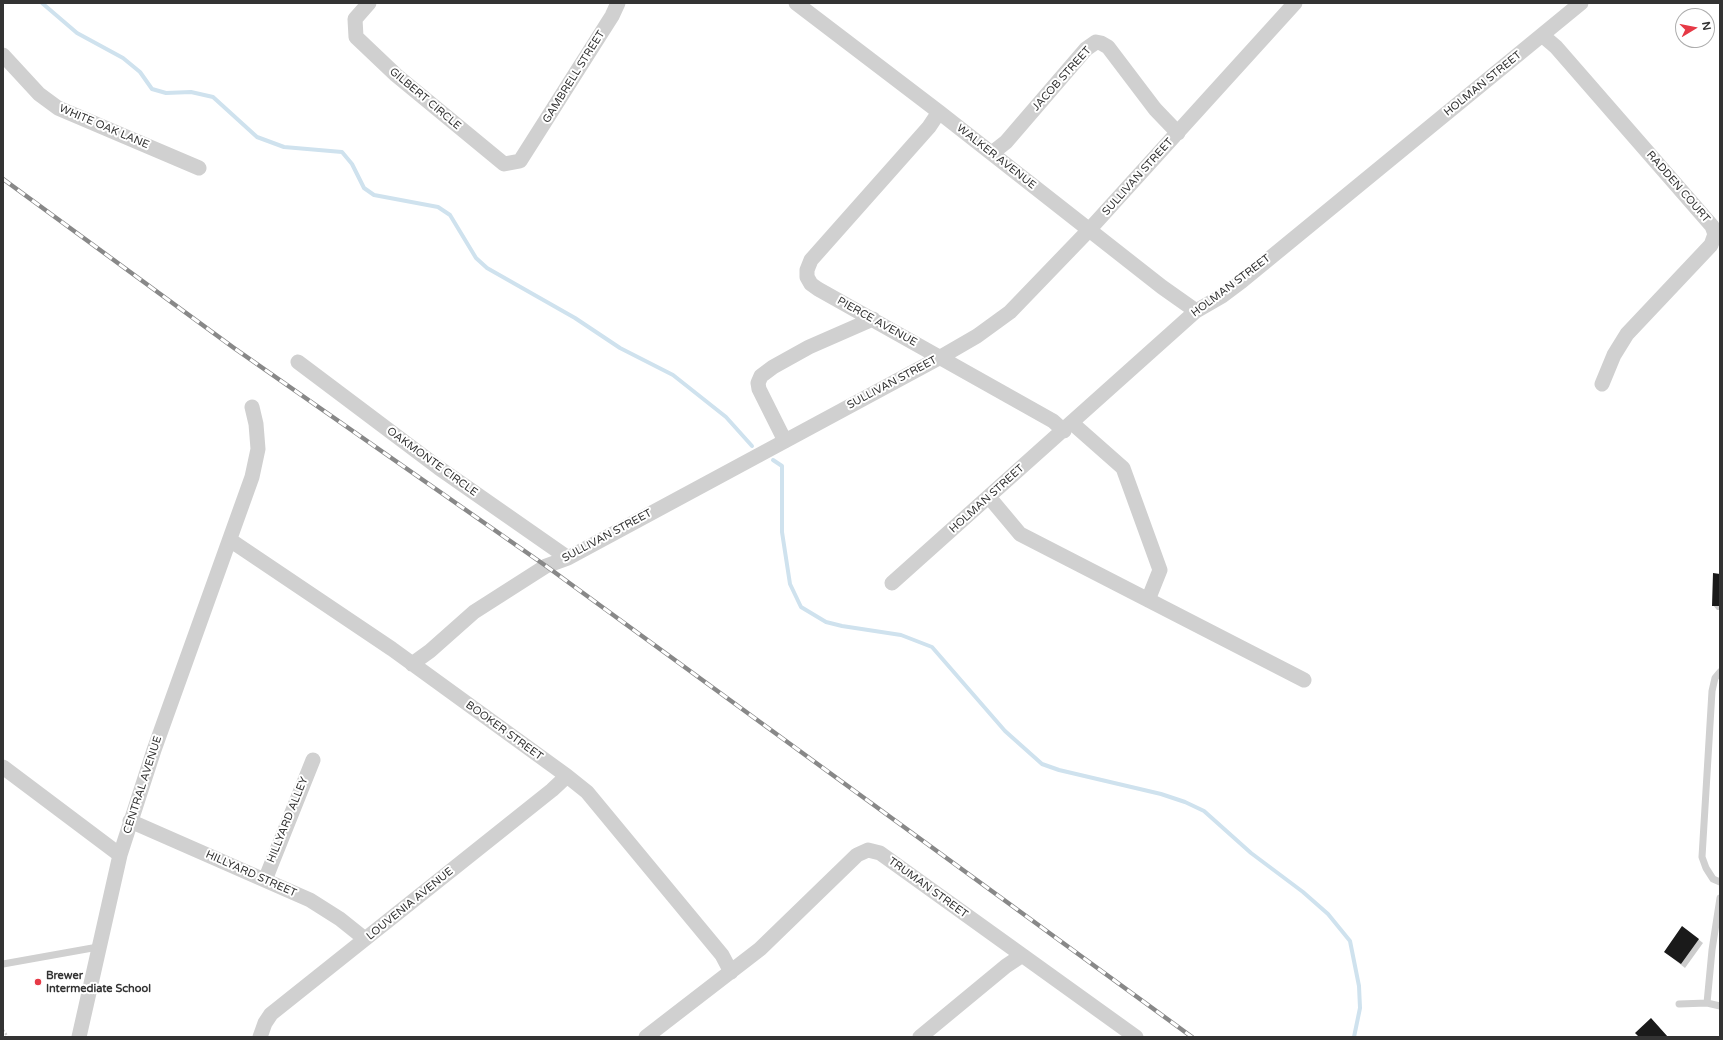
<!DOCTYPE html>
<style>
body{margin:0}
#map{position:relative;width:1723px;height:1040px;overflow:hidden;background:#fff;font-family:"Varela Round",sans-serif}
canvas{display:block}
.frame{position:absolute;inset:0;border:4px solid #333;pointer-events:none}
.north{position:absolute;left:1675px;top:8px;width:40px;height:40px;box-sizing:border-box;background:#fff;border:1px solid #adadad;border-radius:50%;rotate:80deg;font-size:11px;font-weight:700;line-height:16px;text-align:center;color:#333}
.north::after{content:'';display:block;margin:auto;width:14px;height:18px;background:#e63946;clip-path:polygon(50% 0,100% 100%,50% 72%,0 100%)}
</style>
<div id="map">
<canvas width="1723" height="1040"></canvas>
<div class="frame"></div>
<div class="north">N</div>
</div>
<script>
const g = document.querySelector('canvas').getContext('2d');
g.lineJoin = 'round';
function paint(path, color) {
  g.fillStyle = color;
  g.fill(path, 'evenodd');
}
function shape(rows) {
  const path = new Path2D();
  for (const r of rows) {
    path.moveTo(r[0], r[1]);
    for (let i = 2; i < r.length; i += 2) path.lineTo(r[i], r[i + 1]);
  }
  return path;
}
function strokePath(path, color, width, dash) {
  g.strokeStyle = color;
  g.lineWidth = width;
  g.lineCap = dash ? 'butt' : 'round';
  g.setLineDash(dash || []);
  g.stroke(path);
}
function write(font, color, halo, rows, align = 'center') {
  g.font = font + ' "Varela Round",sans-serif';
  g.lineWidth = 4;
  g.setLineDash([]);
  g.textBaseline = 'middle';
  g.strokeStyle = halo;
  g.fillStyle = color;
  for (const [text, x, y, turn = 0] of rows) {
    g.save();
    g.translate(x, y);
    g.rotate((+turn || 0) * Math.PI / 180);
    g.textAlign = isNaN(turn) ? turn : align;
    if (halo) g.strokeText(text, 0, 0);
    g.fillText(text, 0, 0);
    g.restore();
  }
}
paint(shape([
 [1720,575,1720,610,1717,610,1713,605],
 [1698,939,1703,943,1685,968,1665,952]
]), '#0003');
strokePath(shape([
 [42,3,77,33,123,58,140,72,152,89,166,93,191,92,213,97,257,137,284,147,342,152,352,164,364,188,374,195,438,207,450,215,476,258,487,268,575,318,620,348,673,375,726,417,752,446],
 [773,460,782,466,782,532,790,584,801,607,826,622,842,626,901,635,932,647,1005,731,1042,764,1059,770,1161,794,1185,802,1204,811,1251,853,1303,892,1328,914,1350,941,1359,986,1360,1008,1354,1037]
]), '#cfe2ee', 4);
paint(shape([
 [1713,573,1720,574,1720,606,1712,606],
 [1682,926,1699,939,1681,964,1664,952],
 [1651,1018,1668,1037,1639,1037,1635,1033]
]), '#1a1a1a');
strokePath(shape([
 [3,1030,8,1037]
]), '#cdcdcd', 2.5, [2, 2]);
strokePath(shape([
 [1720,672,1715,678,1712,691,1702,857,1706,868,1713,879,1720,882],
 [3,964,98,947],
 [1707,1003,1712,950,1720,898],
 [1679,1004,1707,1003,1720,1006]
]), '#d0d0d0', 7);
strokePath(shape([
 [369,3,355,19,356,37,396,75,504,164,520,161,612,16,618,3],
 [796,3,939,112,1162,287,1196,311],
 [1542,35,1556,47,1712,226,1715,234,1711,245,1627,334,1614,355,1602,384],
 [3,55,39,94,58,108,199,168],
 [939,112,929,127,811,260,807,270,807,277,811,284,818,289,1053,421,1064,431],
 [992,153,1006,142,1086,49,1096,42,1101,43,1108,47,1155,109,1178,133],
 [298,362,439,468,568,558],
 [1072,423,1123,468,1160,570,1148,600],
 [785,441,759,389,758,383,761,376,773,367,809,347,873,319],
 [989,497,1020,534,1304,680],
 [230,540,392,649,567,776,587,792,722,955,731,972],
 [892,583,1196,311,1222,296,1242,281,1581,3],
 [412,664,430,651,474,612,546,566,568,558,939,358,977,336,1010,312,1089,230,1295,3],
 [3,767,120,855],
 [130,821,310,900,340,919,365,939],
 [265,880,313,760],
 [79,1037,120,855,154,750,252,477,258,449,256,424,252,407],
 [260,1037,265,1023,271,1014,552,790,567,776],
 [646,1037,760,949,857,855,868,850,880,853,1136,1037],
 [920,1037,1006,966,1021,956]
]), '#d0d0d0', 15);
const rail = shape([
 [3,179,234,348,546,566,1192,1037]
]);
strokePath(rail, '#888', 4.5);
strokePath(rail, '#fff', 3, [9]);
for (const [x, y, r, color] of [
 [38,982,4,"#e63946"]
]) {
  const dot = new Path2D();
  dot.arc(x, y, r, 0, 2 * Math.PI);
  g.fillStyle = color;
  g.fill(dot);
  strokePath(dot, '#fff', 1.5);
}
write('11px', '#333', '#fff', [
 ["GAMBRELL STREET",574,77,-58],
 ["JACOB STREET",1062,79,-48],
 ["HOLMAN STREET",1483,84,-39],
 ["GILBERT CIRCLE",425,99,40],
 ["WHITE OAK LANE",104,127,23],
 ["WALKER AVENUE",996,157,38],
 ["SULLIVAN STREET",1138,177,-48],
 ["RADDEN COURT",1678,187,49],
 ["HOLMAN STREET",1231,286,-37],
 ["PIERCE AVENUE",877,322,29],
 ["SULLIVAN STREET",892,383,-28],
 ["OAKMONTE CIRCLE",432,462,36],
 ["HOLMAN STREET",987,499,-42],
 ["SULLIVAN STREET",607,536,-28],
 ["BOOKER STREET",504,731,36],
 ["CENTRAL AVENUE",143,785,-72],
 ["HILLYARD ALLEY",288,820,-68],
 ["HILLYARD STREET",251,874,24],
 ["TRUMAN STREET",928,888,36],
 ["LOUVENIA AVENUE",410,904,-39]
]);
write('bold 11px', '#333', '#fff', [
 ["Brewer",46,976],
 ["Intermediate School",46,989]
], 'left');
</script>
